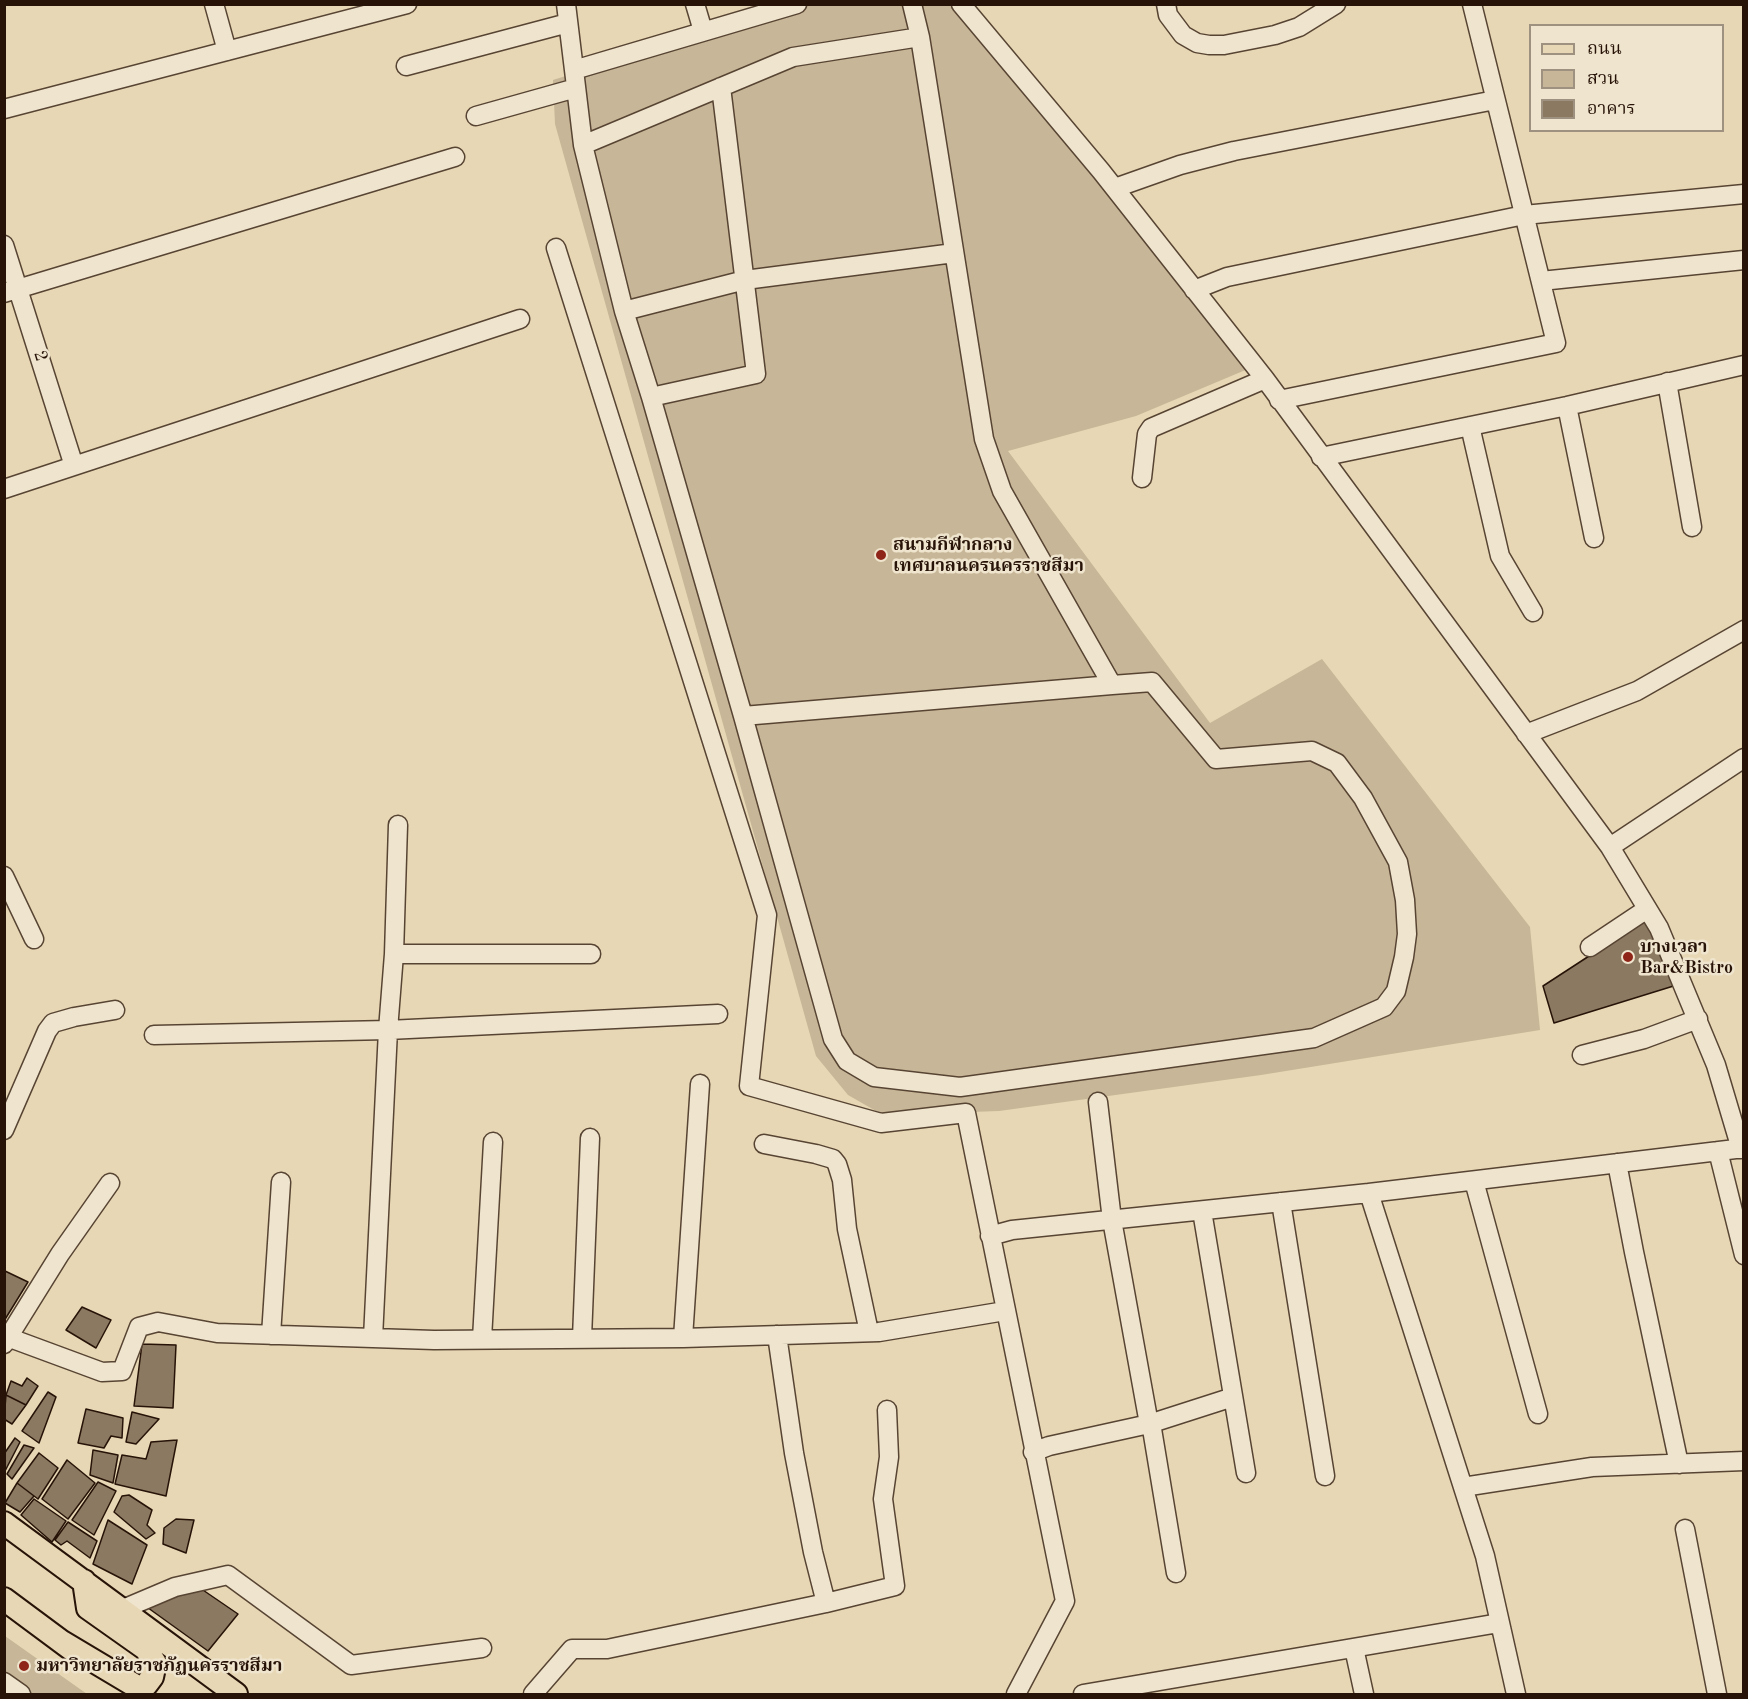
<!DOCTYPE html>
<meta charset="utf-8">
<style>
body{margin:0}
#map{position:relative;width:1748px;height:1699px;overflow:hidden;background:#e7d7b4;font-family:"Old Standard TT","Noto Serif Thai",serif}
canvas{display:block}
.frame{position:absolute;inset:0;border:6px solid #281308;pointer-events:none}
.legend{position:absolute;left:1529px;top:24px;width:195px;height:108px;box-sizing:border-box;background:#efe5ce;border:2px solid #9f917f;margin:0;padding:8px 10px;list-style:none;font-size:18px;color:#281308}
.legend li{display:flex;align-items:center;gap:12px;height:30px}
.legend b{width:30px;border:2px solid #9f917f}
</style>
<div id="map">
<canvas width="1748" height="1699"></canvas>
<div class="frame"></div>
<ul class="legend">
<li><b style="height:8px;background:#e7d7b4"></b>ถนน</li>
<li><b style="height:16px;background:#c7b697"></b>สวน</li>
<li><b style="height:16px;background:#8b7961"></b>อาคาร</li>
</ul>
</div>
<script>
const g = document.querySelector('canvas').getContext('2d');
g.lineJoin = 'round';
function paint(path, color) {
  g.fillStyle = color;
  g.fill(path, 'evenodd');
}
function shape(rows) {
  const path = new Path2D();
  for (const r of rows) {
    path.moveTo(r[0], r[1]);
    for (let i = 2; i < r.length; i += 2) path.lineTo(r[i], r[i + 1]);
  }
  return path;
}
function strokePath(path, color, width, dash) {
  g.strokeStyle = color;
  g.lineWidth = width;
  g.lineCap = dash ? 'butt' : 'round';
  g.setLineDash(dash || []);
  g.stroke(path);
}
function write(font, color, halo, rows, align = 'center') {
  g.font = font + ' "Old Standard TT","Noto Serif Thai",serif';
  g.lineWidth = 5;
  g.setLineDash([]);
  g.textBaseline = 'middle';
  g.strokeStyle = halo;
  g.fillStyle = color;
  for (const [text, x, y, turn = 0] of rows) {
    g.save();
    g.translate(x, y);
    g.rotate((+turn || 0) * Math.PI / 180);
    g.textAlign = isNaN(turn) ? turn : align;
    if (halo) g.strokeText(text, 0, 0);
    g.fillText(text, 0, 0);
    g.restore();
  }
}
paint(shape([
 [809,5,961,5,1255,366,1136,416,1008,451,1210,723,1322,659,1530,927,1540,1030,1261,1075,999,1111,883,1115,848,1095,816,1056,555,124,553,80,763,14],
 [5,1636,87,1694,5,1694]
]), '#c7b697');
const building = shape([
 [1649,917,1680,984,1554,1023,1543,986,1649,917],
 [5,1271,28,1282,4,1321,4,1272,5,1271],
 [82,1307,111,1320,96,1348,66,1330,82,1307],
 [142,1344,176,1345,173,1408,134,1406,142,1344],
 [27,1378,38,1386,26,1405,6,1395,11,1381,22,1386,27,1378],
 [48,1392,56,1397,39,1443,22,1431,48,1392],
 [6,1395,26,1405,12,1424,4,1419,6,1395],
 [86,1409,123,1418,122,1438,111,1436,104,1448,78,1443,86,1409],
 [132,1412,159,1419,136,1444,126,1442,132,1412],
 [15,1438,20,1442,4,1473,4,1454,15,1438],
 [177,1440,166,1496,115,1484,122,1455,146,1459,151,1442,177,1440],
 [24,1445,34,1448,12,1479,7,1474,24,1445],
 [93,1450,118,1455,113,1483,90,1475,93,1450],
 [39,1453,58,1468,38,1499,17,1483,39,1453],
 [67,1460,95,1483,68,1519,42,1499,67,1460],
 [98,1482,116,1491,94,1535,72,1520,98,1482],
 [17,1483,34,1496,20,1512,5,1503,17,1483],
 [129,1495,152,1510,147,1525,155,1533,146,1539,114,1512,122,1496,129,1495],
 [34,1499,66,1521,52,1542,21,1515,34,1499],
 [176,1519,194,1520,186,1553,163,1544,164,1528,176,1519],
 [108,1520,147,1545,132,1584,93,1564,108,1520],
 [68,1522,97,1541,90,1558,67,1541,61,1545,55,1540,68,1522],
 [200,1588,238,1614,208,1651,144,1605,200,1588]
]);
paint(building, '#8b7961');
strokePath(building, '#281308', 1.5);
const minor = shape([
 [214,4,227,51],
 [566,4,574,70,797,4],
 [695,4,703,31],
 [912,4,920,37],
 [961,4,1101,171,1265,379,1610,847,1659,928,1716,1065,1741,1149],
 [1166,4,1168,15,1183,35,1197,43,1209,45,1224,45,1275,35,1299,27,1336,4],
 [406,66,568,23],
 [574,70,583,145,624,311,651,397,743,716,833,1039,847,1061,874,1077,960,1087,1314,1038,1384,1007,1396,991,1404,957,1407,934,1405,900,1398,862,1363,798,1337,763,1312,751,1216,759,1152,682,1112,685],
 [4,109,407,4],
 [476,116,576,88],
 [583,145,793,57,920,37,984,439,1002,491,1112,685,743,716],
 [1115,188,1180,165,1234,151,1495,100],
 [4,245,74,466],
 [556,248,767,915,749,1086,881,1123,966,1113,1065,1601,1016,1694],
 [1541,281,1744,260],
 [1194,290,1227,277,1524,215,1744,194],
 [4,293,455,157],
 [624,311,745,280,954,253],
 [1667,382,1692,527],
 [651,397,756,374,721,87],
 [1279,400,1556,343,1472,4],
 [1567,406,1594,538],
 [1470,426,1500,556,1533,612],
 [1321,457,1567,406,1744,365],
 [1142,478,1147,434,1151,428,1265,379],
 [4,489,520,319],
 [1526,734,1637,691,1744,630],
 [1610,847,1744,758],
 [4,876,34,939],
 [1590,947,1647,909],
 [394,954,591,954],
 [154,1035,388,1030,718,1014],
 [1582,1055,1644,1039,1698,1019],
 [1098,1102,1112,1220,1149,1424],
 [4,1130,47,1031,53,1023,74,1017,115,1010],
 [764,1144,816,1154,833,1159,837,1164,842,1180,847,1229,869,1332],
 [1718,1151,1744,1255],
 [1617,1163,1634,1252,1679,1464],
 [1474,1181,1538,1414],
 [1281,1202,1325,1476],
 [1202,1211,1246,1473],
 [990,1236,1012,1230,1369,1193],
 [271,1335,281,1182],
 [777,1335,794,1453,813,1552,826,1603],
 [10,1338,102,1372,122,1371,139,1327,158,1322,217,1333,373,1338,434,1340,683,1338,879,1332,1005,1311],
 [373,1338,388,1030,394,954,398,825],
 [582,1338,590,1138],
 [683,1338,700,1084],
 [482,1339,493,1142],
 [4,1344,60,1254,110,1183],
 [1151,1423,1176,1573],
 [1033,1452,1049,1446,1149,1424,1233,1397],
 [1463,1487,1592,1467,1744,1461],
 [1685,1529,1717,1694],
 [123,1609,175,1587,228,1575,351,1665,482,1648],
 [1354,1648,1364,1694],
 [4,1682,21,1694],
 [533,1694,572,1649,607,1649,826,1603,895,1586,883,1499,889,1457,887,1410],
 [1083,1694,1499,1623],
 [1516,1694,1485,1556,1369,1193,1744,1148]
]);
const major = shape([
 [4,1523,236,1694],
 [4,1599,74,1651],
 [62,1642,139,1688,146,1685,152,1677,155,1663,146,1649,88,1608,84,1581]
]);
strokePath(minor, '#584433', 21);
strokePath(major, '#281308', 26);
strokePath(minor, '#efe5ce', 18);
strokePath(major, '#e7d7b4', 22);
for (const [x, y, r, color] of [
 [881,555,6,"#8f2418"],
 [1628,957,6,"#8f2418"],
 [24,1666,6,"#8f2418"]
]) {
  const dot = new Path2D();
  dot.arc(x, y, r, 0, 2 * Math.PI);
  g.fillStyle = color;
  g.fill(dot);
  strokePath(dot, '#efe5ce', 2);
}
write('18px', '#281308', '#efe5ce', [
 ["2",40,356,73]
]);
write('bold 18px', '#281308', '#efe5ce', [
 ["สนามกีฬากลาง",893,545],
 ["เทศบาลนครนครราชสีมา",893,566],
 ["บางเวลา",1640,947],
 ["Bar&Bistro",1640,968],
 ["มหาวิทยาลัยราชภัฏนครราชสีมา",36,1666]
], 'left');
</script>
